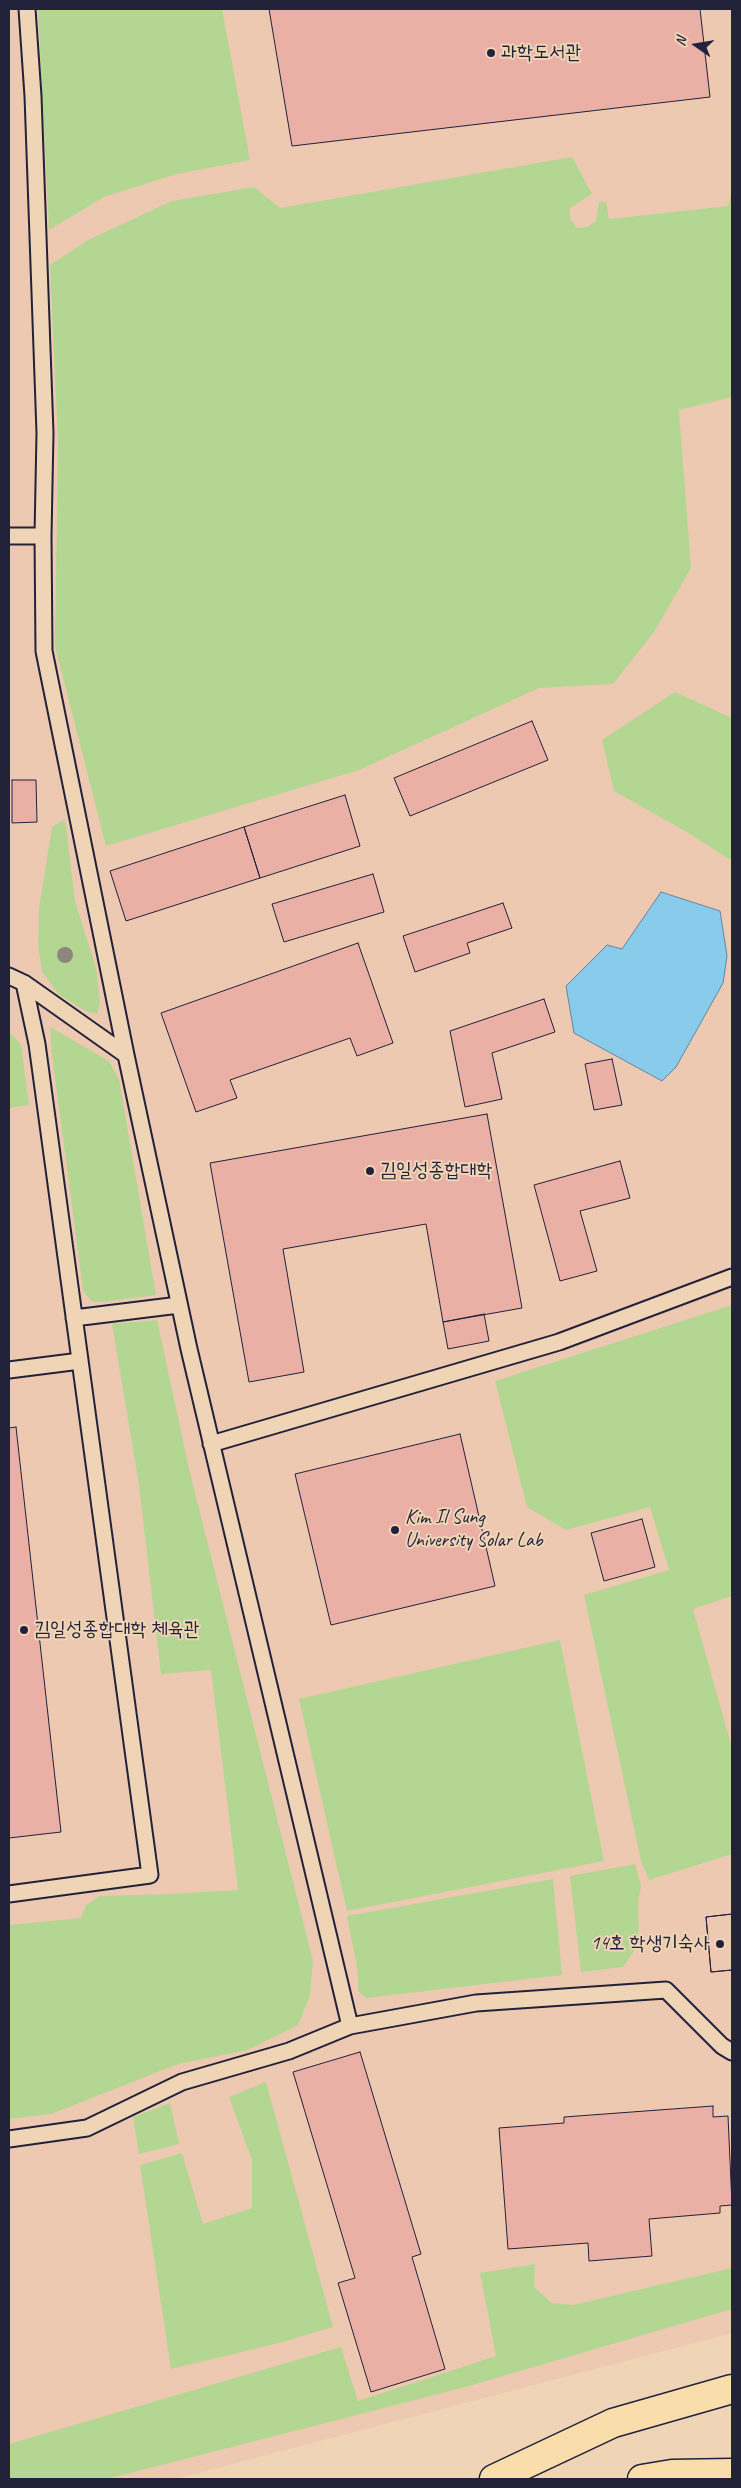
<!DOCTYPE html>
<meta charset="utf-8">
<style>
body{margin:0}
#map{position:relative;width:741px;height:2488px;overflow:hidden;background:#efd4b6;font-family:Caveat,sans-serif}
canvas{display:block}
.frame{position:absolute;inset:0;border:10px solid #22223b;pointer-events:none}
.north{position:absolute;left:671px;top:20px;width:50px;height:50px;-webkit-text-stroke:4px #efd4b6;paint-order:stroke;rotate:283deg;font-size:14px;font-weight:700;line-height:20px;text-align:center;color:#22223b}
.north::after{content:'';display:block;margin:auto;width:18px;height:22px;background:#22223b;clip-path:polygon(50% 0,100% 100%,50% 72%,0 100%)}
</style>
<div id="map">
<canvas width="741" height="2488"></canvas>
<div class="frame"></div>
<div class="north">N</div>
</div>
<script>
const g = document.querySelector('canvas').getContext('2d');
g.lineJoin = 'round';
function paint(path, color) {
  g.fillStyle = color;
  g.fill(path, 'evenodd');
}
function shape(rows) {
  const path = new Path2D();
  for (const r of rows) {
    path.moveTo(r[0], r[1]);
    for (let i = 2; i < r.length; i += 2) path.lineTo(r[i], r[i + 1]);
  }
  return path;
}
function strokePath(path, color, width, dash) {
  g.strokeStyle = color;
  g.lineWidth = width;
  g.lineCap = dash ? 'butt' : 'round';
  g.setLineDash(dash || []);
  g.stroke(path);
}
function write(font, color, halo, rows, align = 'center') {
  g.font = font + ' Caveat,"Poor Story",sans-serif';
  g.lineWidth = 4;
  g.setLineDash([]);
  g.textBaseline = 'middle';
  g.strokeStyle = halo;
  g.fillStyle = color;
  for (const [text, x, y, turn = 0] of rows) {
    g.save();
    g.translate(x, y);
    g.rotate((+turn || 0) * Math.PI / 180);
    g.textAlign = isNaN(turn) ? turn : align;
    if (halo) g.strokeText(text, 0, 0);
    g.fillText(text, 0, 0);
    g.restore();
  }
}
paint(shape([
 [9,9,732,9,732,2333,175,2479,9,2479]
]), '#eec9b1');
paint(shape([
 [38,9,222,9,250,160,177,174,104,197,49,230],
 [572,157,592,194,570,208,570,219,577,228,587,227,596,221,599,202,606,202,609,219,728,206,732,192,732,397,679,410,691,568,654,632,613,684,539,688,359,770,106,846,55,646,58,441,50,265,88,240,172,201,254,187,280,208],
 [675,692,732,718,732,861,690,834,614,791,602,740],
 [65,819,75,901,96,968,100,1003,97,1014,87,1012,58,994,42,971,38,945,39,908,52,827],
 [50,1027,109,1061,119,1079,156,1295,102,1302,91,1301,83,1290,52,1055],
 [9,1031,21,1045,29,1105,9,1108],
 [732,1305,732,1596,693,1609,732,1748,732,1854,649,1880,641,1861,584,1595,669,1570,650,1507,566,1530,527,1507,495,1381],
 [157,1320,190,1473,313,1961,310,1995,298,2025,248,2050,178,2064,51,2114,9,2119,9,1925,81,1918,86,1905,100,1896,170,1894,238,1890,211,1670,161,1674,139,1485,112,1324],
 [560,1640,604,1861,347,1911,299,1699],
 [635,1864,641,1886,638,1902,639,1944,623,1967,581,1972,570,1876],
 [553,1879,562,1975,366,1998,358,1991,358,1972,347,1916],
 [266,2082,333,2327,279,2343,171,2369,140,2165,182,2153,203,2224,252,2208,252,2160,229,2097],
 [170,2103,179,2144,139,2154,133,2117],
 [535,2264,534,2287,552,2303,573,2305,732,2268,732,2309,462,2388,107,2479,9,2479,9,2444,341,2347,358,2401,496,2356,480,2273]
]), '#b3d792');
const water = shape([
 [661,892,720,911,727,956,723,983,676,1067,662,1081,574,1033,566,986,607,945,622,949,661,892]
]);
paint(water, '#89cbea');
strokePath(water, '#6087a4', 1);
const building = shape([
 [269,9,700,9,710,97,292,146,269,9],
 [532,721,548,760,410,816,394,778,532,721],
 [12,780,36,780,37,822,12,823,12,780],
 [345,795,360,846,260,878,244,827,345,795],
 [244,827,260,878,126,921,110,871,244,827],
 [373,874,384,912,284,942,272,904,373,874],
 [503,903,512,928,467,943,470,953,415,972,403,936,503,903],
 [358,943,393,1043,357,1056,350,1038,230,1080,237,1098,196,1112,161,1013,358,943],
 [544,999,555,1032,492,1053,502,1099,465,1107,450,1031,544,999],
 [612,1059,622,1105,594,1110,585,1064,612,1059],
 [487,1114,522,1308,443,1322,426,1224,283,1249,304,1372,249,1382,210,1163,487,1114],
 [620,1161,630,1198,580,1211,597,1271,560,1281,534,1185,620,1161],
 [484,1314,489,1341,448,1349,443,1322,484,1314],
 [16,1427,61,1832,9,1838,9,1428,16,1427],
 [460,1434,495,1586,331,1625,295,1474,460,1434],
 [642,1519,655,1567,604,1581,591,1533,642,1519],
 [732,1914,732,1974,732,1970,711,1972,706,1917,732,1914],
 [732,1914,732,1974,732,1970,711,1972,706,1917,732,1914],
 [360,2052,421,2254,412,2257,445,2369,371,2392,338,2283,355,2278,293,2072,360,2052],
 [713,2106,713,2117,728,2116,732,2205,720,2206,720,2213,649,2219,652,2256,589,2261,588,2243,508,2249,499,2128,564,2123,564,2117,713,2106]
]);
paint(building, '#eab0a5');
strokePath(building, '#22223b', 1);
const service = shape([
 [27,9,33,96,45,433,43,536,44,651,126,1055],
 [9,536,43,536],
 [9,976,24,983,126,1055,189,1349,350,2026],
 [74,1318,179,1305],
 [9,1370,80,1361],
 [211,1444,559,1342,732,1277],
 [9,1894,150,1875,37,1044,24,983],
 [9,2139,87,2128,182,2082,289,2051,350,2026,476,2003,666,1990,722,2046,732,2052]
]);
const primary = shape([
 [494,2479,613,2423,732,2389],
 [642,2479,672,2474,732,2473]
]);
strokePath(service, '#22223b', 19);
strokePath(primary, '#22223b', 31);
strokePath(service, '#efd4b6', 15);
strokePath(primary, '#f9deab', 28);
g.fillStyle = '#8e867c';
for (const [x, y] of [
 [65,955]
]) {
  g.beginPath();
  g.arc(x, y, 8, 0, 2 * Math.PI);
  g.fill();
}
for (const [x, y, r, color] of [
 [491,53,5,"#22223b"],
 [370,1171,5,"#22223b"],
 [395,1530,5,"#22223b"],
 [24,1630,5,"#22223b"],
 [720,1944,5,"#22223b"]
]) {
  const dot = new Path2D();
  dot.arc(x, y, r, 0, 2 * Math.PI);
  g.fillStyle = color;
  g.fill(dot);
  strokePath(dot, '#efd4b6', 2);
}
write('20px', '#22223b', '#efd4b6', [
 ["과학도서관",501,53],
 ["김일성종합대학",380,1171],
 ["Kim Il Sung",405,1518],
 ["University Solar Lab",405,1541],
 ["김일성종합대학 체육관",34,1630],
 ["14호 학생기숙사",710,1944,"right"]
], 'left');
</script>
